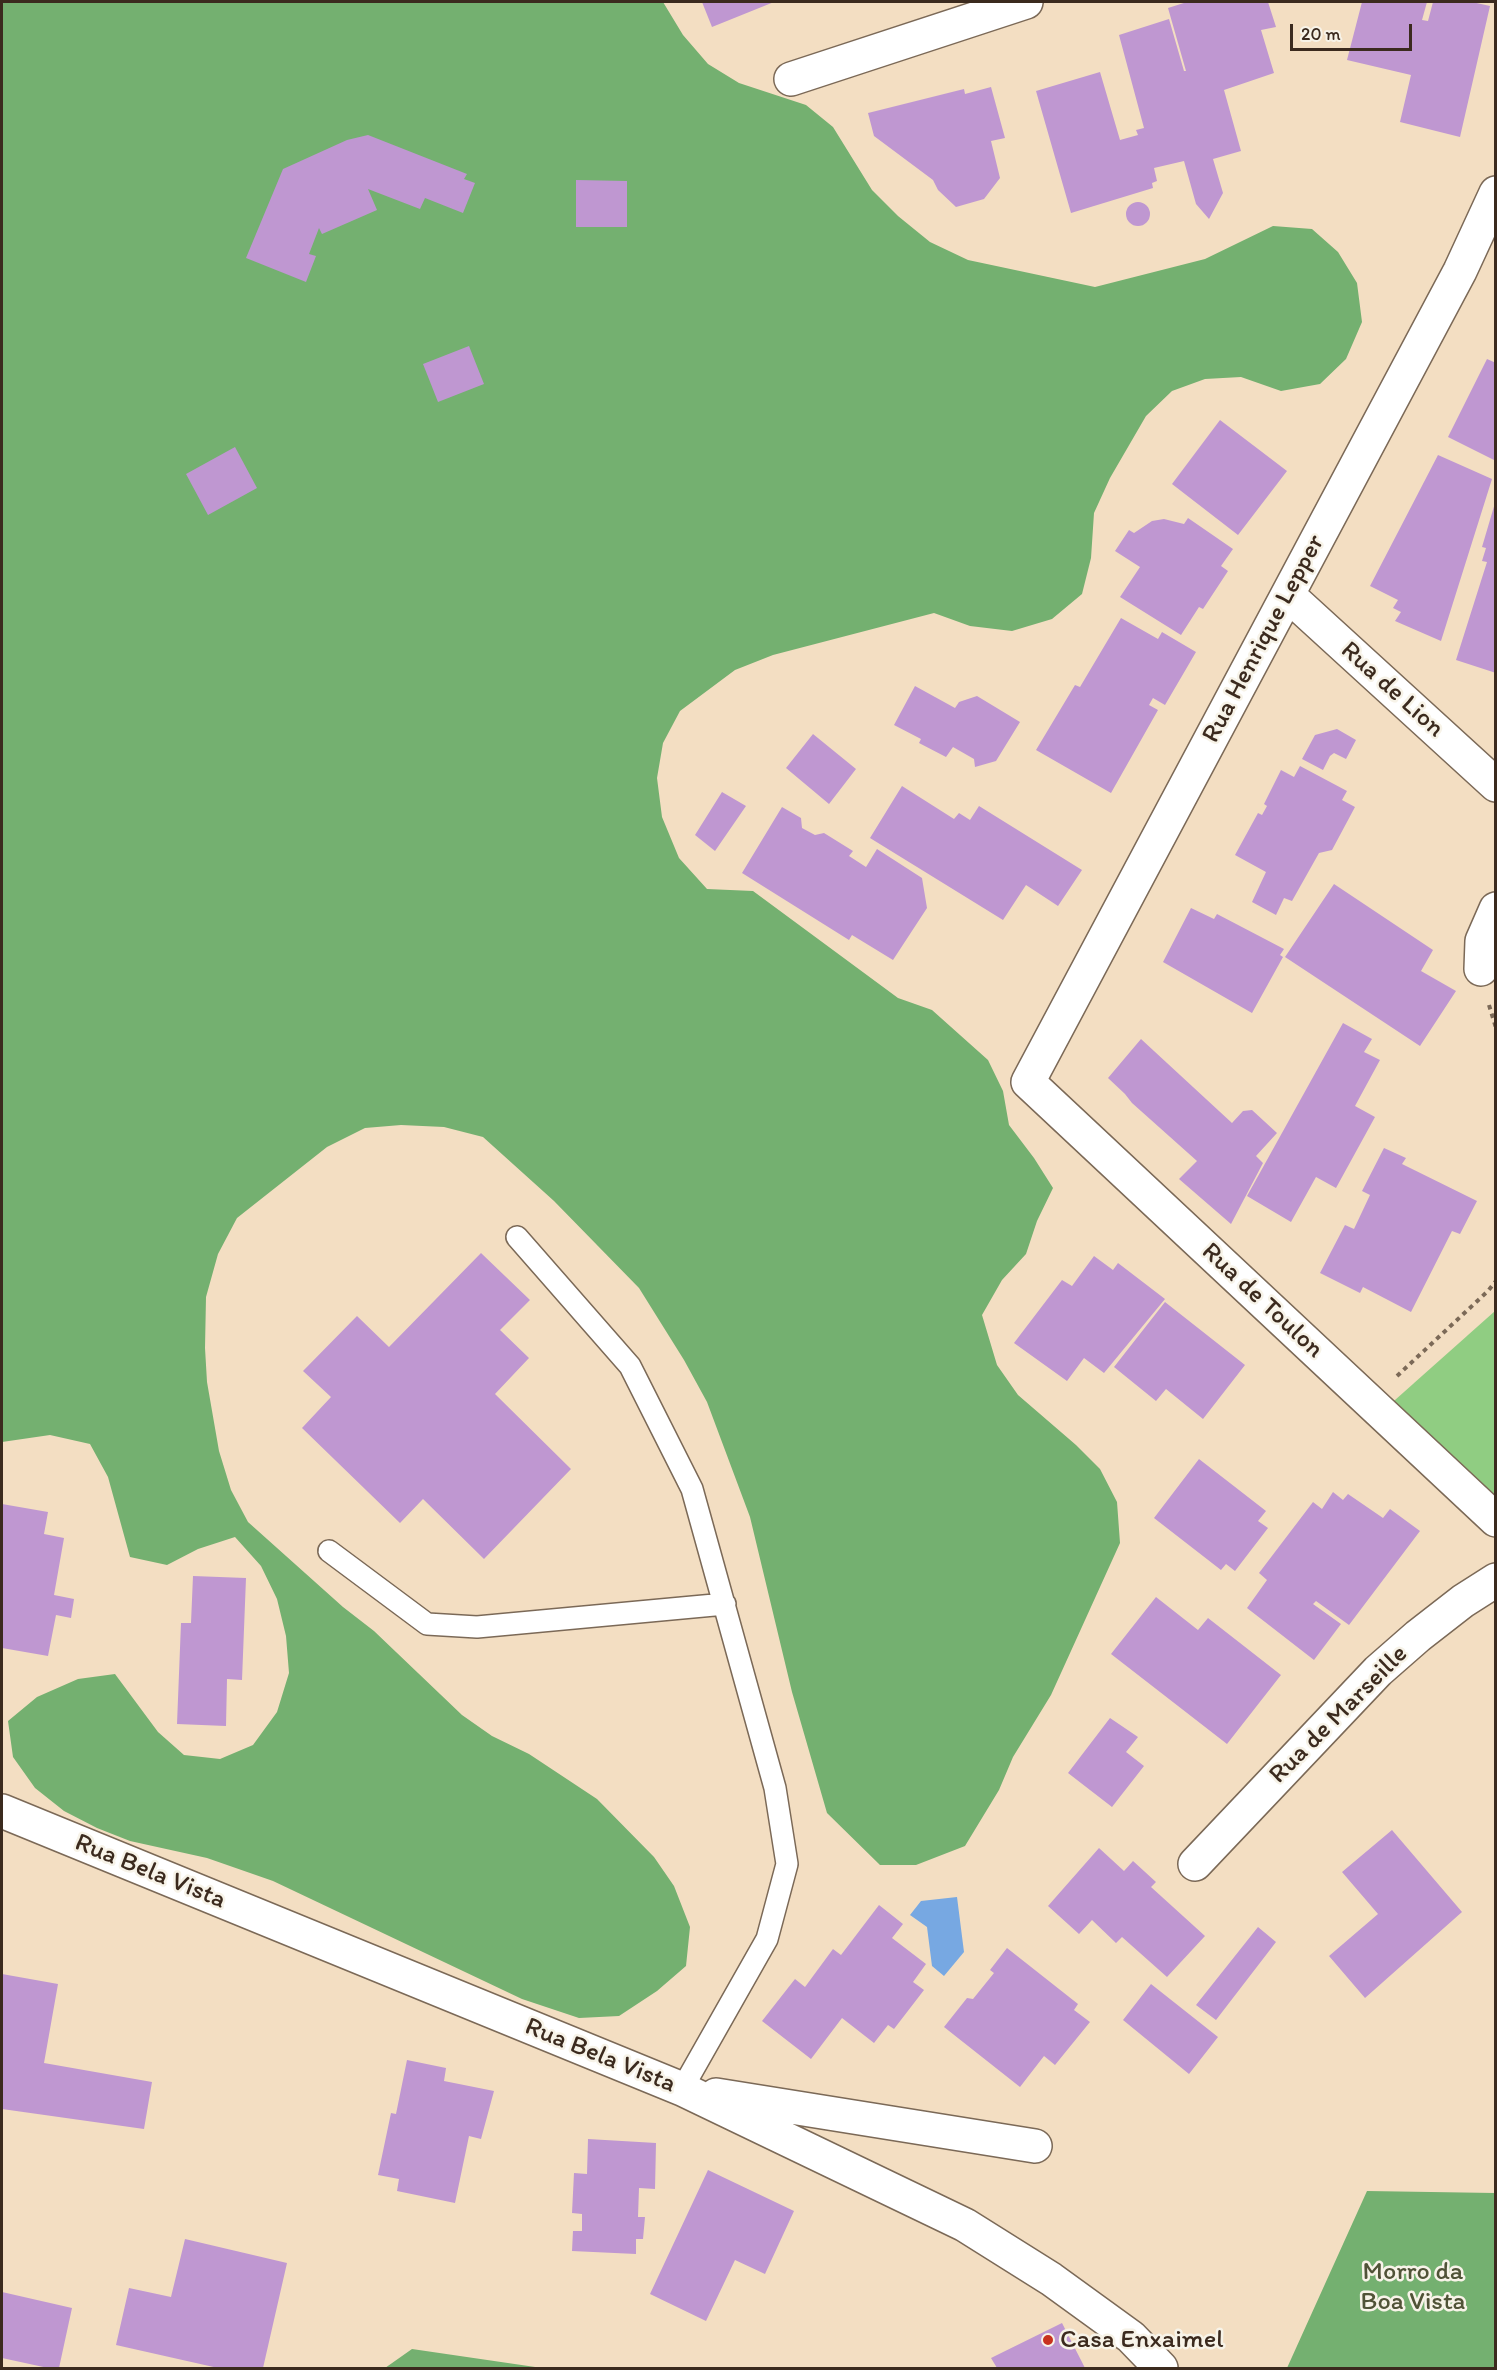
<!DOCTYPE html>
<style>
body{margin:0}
#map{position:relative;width:1497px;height:2370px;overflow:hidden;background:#f3dec2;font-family:Itim,sans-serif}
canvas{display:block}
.frame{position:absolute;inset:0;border:3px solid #3b2a1e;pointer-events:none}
.scale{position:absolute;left:1290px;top:24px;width:122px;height:27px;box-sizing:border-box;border:3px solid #3b2a1e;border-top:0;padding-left:8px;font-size:18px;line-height:21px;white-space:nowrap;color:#3b2a1e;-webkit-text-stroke:4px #f7f3e8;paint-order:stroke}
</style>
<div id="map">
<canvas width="1497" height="2370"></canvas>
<div class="frame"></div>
<div class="scale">20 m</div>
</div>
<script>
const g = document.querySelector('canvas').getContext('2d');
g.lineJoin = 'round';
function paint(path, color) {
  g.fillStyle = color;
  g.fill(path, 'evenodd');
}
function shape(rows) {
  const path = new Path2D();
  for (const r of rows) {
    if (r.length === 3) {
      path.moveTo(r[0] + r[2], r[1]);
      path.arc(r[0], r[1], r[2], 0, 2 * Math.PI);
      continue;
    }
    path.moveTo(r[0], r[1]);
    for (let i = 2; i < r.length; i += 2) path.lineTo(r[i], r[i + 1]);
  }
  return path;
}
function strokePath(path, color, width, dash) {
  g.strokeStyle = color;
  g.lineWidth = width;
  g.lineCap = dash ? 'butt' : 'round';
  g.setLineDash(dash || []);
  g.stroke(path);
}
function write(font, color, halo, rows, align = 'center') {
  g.font = font + ' Itim,sans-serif';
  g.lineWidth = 5;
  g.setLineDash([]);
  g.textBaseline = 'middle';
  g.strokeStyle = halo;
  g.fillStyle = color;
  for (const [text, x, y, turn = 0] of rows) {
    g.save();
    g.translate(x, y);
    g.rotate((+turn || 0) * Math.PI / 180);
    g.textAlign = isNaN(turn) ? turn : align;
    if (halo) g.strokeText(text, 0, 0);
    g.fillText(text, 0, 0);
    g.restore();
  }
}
paint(shape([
 [1495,1311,1495,1507,1386,1408]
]), '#90cd82');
paint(shape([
 [2,2,663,2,683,35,708,64,739,83,806,105,833,127,872,190,898,216,930,242,968,260,1095,287,1205,259,1273,226,1312,229,1338,252,1357,283,1362,322,1346,359,1320,384,1281,391,1241,377,1205,379,1172,391,1146,416,1110,478,1094,513,1091,558,1082,594,1052,619,1012,631,970,626,934,613,773,655,735,670,680,711,663,743,657,778,662,817,679,858,707,889,753,891,898,998,932,1010,988,1060,1003,1091,1009,1125,1034,1158,1053,1188,1037,1221,1026,1254,1002,1280,982,1315,997,1365,1018,1395,1076,1445,1100,1469,1117,1502,1120,1543,1051,1695,1013,1757,999,1790,965,1846,916,1865,880,1865,827,1813,792,1692,750,1517,707,1402,684,1360,639,1288,554,1201,483,1137,444,1127,401,1125,365,1128,327,1147,237,1218,218,1254,206,1297,205,1348,207,1382,219,1451,231,1490,248,1522,343,1607,374,1631,462,1715,492,1736,529,1754,597,1799,654,1857,674,1886,690,1927,686,1966,657,1991,619,2016,579,2018,522,1999,273,1881,207,1858,130,1841,97,1828,64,1811,35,1788,13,1757,8,1721,37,1697,78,1679,115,1674,158,1732,184,1755,220,1759,253,1745,277,1712,289,1673,286,1636,277,1599,261,1566,235,1537,198,1549,167,1565,130,1557,108,1477,90,1444,50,1435,2,1442],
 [1367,2191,1495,2193,1495,2368,1287,2368],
 [412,2349,542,2368,385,2368]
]), '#74b070');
paint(shape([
 [957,1897,964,1952,944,1976,932,1966,927,1927,910,1915,921,1901]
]), '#77a8e2');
paint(shape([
 [702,2,774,2,712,27],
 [1187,2,1268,2,1276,27,1261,30,1274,73,1224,90,1241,151,1213,159,1223,193,1209,219,1196,204,1184,161,1154,168,1157,181,1152,183,1153,188,1071,213,1036,91,1100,72,1120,140,1138,135,1136,130,1144,128,1119,35,1169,19,1184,71,1186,71,1168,8],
 [1362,2,1427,2,1422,20,1428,21,1433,2,1472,2,1490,6,1460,137,1400,122,1411,75,1347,60],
 [991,87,1005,138,991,141,1000,178,984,199,956,207,938,190,933,180,874,136,868,113,964,89,965,94],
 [368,135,467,174,464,179,475,183,463,213,425,198,420,209,368,189,377,210,322,234,319,228,309,254,316,256,306,282,246,258,283,169,347,140],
 [576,180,627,181,627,227,576,227],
 [1138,214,12],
 [469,346,484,384,438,402,423,364],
 [1487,359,1496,363,1496,461,1448,437],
 [1220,420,1287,471,1238,535,1172,484],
 [235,447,257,488,208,515,186,474],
 [1438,455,1492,479,1441,641,1395,621,1401,612,1393,608,1398,600,1370,586],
 [1495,503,1496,503,1496,673,1456,660,1487,562,1482,561,1486,548,1482,547],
 [1188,518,1233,549,1221,566,1228,571,1203,609,1199,607,1181,635,1120,597,1140,567,1115,551,1129,530,1134,533,1152,521,1164,519,1184,524],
 [1121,618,1158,639,1162,632,1196,652,1165,705,1153,698,1149,705,1158,710,1111,793,1036,750,1075,685,1080,687],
 [915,686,955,708,959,702,977,696,1020,722,996,761,975,767,974,759,953,747,946,757,919,743,921,739,894,725],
 [1337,729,1356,740,1346,759,1334,753,1330,756,1323,770,1302,759,1315,735],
 [813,734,856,769,829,804,786,768],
 [1300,766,1347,791,1342,800,1355,807,1332,850,1319,853,1292,901,1284,898,1276,915,1252,902,1266,872,1235,855,1258,813,1262,815,1267,806,1264,804,1281,770,1294,777],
 [902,786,954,819,959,813,970,820,979,806,1082,870,1058,906,1026,885,1003,920,870,838],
 [722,792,746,806,715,851,695,835],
 [782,807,801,818,802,828,815,835,824,833,853,851,849,856,866,867,877,849,922,878,927,908,893,960,852,935,849,940,742,873],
 [1334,884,1433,950,1421,971,1456,991,1420,1046,1285,957],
 [1191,908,1214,919,1217,914,1284,949,1280,955,1283,957,1252,1013,1163,962],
 [1343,1023,1372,1039,1364,1052,1380,1060,1355,1106,1375,1117,1336,1188,1316,1177,1291,1222,1247,1196],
 [1141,1039,1232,1123,1243,1111,1252,1110,1277,1133,1256,1156,1263,1163,1231,1224,1179,1179,1197,1161,1132,1103,1125,1094,1108,1078],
 [1384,1148,1406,1158,1402,1164,1477,1201,1460,1234,1452,1231,1411,1312,1363,1287,1360,1293,1320,1273,1345,1225,1354,1229,1370,1195,1362,1191],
 [481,1253,530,1300,500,1330,529,1358,495,1394,571,1469,484,1559,423,1499,400,1523,302,1428,331,1397,303,1371,357,1316,389,1347],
 [1094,1256,1113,1270,1118,1263,1165,1299,1104,1373,1084,1358,1067,1381,1014,1343,1062,1280,1072,1286],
 [1165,1302,1245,1365,1203,1419,1166,1389,1156,1401,1114,1367],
 [1199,1459,1266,1511,1258,1521,1268,1528,1235,1571,1226,1564,1221,1570,1154,1518],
 [1333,1492,1343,1500,1348,1494,1383,1518,1390,1509,1420,1531,1349,1625,1316,1601,1313,1604,1341,1624,1314,1660,1247,1608,1267,1580,1259,1573,1313,1502,1322,1509],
 [2,1504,48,1512,44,1534,64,1538,54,1595,74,1599,71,1618,56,1615,48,1656,2,1648],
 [193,1576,246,1578,242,1680,227,1679,226,1726,177,1724,181,1623,191,1623],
 [1156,1597,1198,1630,1208,1618,1281,1675,1227,1744,1111,1654],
 [1110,1718,1138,1737,1126,1752,1144,1766,1112,1807,1068,1773],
 [1392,1830,1462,1912,1365,1998,1329,1956,1378,1914,1342,1872],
 [1099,1848,1124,1871,1133,1861,1156,1882,1151,1887,1205,1936,1167,1977,1122,1937,1116,1943,1092,1920,1079,1934,1048,1906],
 [879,1905,903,1924,892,1938,926,1964,913,1982,924,1990,894,2029,888,2025,874,2043,842,2018,811,2059,762,2021,795,1979,805,1987,833,1949,841,1955],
 [1258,1927,1276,1942,1216,2020,1196,2005],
 [1007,1948,1078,2004,1074,2010,1090,2022,1055,2065,1044,2056,1020,2087,944,2027,967,1998,973,1999,994,1973,990,1970],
 [2,1974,58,1984,44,2063,152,2082,144,2129,2,2109],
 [1151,1984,1218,2037,1189,2074,1123,2020],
 [407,2060,446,2068,444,2081,494,2091,481,2139,469,2136,455,2203,397,2191,399,2179,378,2175,391,2113,396,2114],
 [588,2139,656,2143,655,2189,639,2188,638,2217,645,2217,643,2239,636,2239,636,2254,572,2251,573,2231,582,2231,582,2214,572,2213,574,2173,587,2174],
 [708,2170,794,2211,765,2274,735,2260,706,2321,650,2294],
 [185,2239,287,2263,263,2368,218,2368,116,2345,129,2288,171,2297],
 [2,2292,72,2308,59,2368,48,2368,2,2358],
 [1062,2323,1085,2368,997,2368,991,2358]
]), '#bf97d1');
const service = shape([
 [517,1237,630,1366,692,1489,775,1788,787,1864,767,1939,682,2089],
 [329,1551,427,1624,477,1627,725,1604]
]);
const minor = shape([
 [791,79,1026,2],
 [1496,193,1460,271,1028,1082,1496,1520],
 [1288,595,1496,785],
 [1481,969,1482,941,1496,909],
 [2,1811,682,2089,965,2225,1051,2279,1131,2337,1161,2368],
 [1195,1864,1378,1671,1418,1636,1463,1601,1496,1580],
 [716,2095,1035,2146]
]);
strokePath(service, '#7b6957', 24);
strokePath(minor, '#7b6957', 36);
strokePath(shape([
 [1489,1005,1496,1028],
 [1397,1376,1488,1291,1496,1281]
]), '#7b6957', 4, [4.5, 4.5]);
strokePath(service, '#fff', 21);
strokePath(minor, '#fff', 33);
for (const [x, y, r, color] of [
 [1048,2340,6,"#c8321e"]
]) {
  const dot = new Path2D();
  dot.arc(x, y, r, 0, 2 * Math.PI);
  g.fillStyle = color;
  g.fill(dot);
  strokePath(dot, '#f7f3e8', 2);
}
write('26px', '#3b2a1e', '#f7f3e8', [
 ["Rua Henrique Lepper",1264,639,-62],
 ["Rua de Lion",1392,690,42],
 ["Rua de Toulon",1262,1301,43],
 ["Rua de Marseille",1339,1715,-45],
 ["Rua Bela Vista",150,1872,22],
 ["Rua Bela Vista",600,2056,22]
]);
write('26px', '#505337', '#f7f3e8', [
 ["Morro da",1413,2272],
 ["Boa Vista",1413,2302]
]);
write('26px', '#3b2a1e', '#f7f3e8', [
 ["Casa Enxaimel",1060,2340]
], 'left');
</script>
